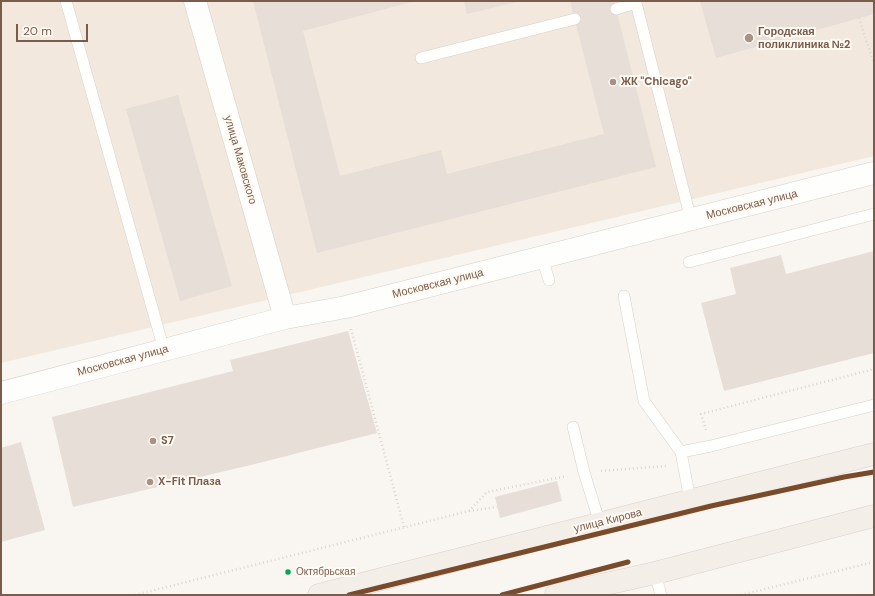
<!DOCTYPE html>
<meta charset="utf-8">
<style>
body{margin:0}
#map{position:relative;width:875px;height:596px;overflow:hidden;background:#f9f5f0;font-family:"DM Sans",sans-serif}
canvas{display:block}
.frame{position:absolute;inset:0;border:2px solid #7a5c4d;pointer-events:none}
.scale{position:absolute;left:16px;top:24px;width:72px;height:18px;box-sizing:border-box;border:2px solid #7a5c4d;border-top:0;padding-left:5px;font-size:12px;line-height:14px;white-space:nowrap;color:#7a5c4d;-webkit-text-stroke:3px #fffaf3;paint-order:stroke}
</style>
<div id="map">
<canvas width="875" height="596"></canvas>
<div class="frame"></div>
<div class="scale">20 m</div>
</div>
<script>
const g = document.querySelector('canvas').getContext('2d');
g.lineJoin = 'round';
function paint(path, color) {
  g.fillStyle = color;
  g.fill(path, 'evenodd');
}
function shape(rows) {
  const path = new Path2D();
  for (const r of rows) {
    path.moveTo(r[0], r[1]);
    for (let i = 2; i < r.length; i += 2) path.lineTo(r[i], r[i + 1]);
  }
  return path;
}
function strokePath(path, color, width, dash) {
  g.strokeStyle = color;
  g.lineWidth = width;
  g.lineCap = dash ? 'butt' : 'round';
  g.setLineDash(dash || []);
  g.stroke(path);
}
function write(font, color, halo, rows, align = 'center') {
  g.font = font + ' "DM Sans",sans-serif';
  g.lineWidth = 4;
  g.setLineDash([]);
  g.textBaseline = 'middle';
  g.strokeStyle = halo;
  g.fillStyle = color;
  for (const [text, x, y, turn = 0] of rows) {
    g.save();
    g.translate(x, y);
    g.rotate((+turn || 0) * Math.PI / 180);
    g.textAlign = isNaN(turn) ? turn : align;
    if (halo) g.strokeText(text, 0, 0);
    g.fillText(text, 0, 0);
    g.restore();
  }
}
paint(shape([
 [1,1,874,1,874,156,1,363]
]), '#f2e8de');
paint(shape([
 [253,1,415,1,303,31,340,176,441,150,447,174,604,134,570,1,614,1,656,167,317,253],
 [464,1,516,1,516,2,467,14],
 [700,1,874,1,874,14,716,58],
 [178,95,232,286,180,301,126,109],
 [874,251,874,353,724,391,701,303,736,294,730,268,781,255,786,274],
 [348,331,377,433,255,464,73,507,52,417,233,371,230,360],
 [21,442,45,530,1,542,1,448],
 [557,481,562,501,500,518,495,497]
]), '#e6ded7');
const service = shape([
 [66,1,164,350],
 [616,9,636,3,691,220],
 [421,58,575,19],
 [542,258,549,280],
 [689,262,874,214],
 [624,296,644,401,681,452,690,500],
 [573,427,584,472,600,524],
 [681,452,711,446,874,405],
 [655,573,661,595]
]);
const minor = shape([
 [195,1,285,318],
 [1,393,285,318,346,307,874,173]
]);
const primary = shape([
 [319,595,874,454],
 [556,595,655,573,874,516]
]);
strokePath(service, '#d7d1cb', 12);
strokePath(minor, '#d7d1cb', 23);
strokePath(primary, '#dad1cc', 23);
strokePath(shape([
 [859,18,874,64],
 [351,329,404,527],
 [706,430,701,414,874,369],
 [601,471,666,466],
 [469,511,497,507],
 [135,595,469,511,487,492,567,476],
 [741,595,874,562]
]), '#dcd5d0', 2.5, [1, 3]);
strokePath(service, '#fefefd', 11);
strokePath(minor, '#fefefd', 22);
strokePath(primary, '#f3eee8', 22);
strokePath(shape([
 [349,595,711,506,844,477,874,472],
 [502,595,628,562]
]), '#7a4b2a', 5);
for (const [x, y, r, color] of [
 [749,38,5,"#a69286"],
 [613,82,4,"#a69286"],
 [153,441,4,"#a69286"],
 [150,482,4,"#a69286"],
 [288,572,3.5,"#00a651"]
]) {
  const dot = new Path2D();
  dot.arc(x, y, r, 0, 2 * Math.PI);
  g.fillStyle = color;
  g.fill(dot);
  strokePath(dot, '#fffaf3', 1.5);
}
write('10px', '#7a5c4d', '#fffaf3', [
 ["Октябрьская",296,572]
], 'left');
write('bold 11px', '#7a5c4d', '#fffaf3', [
 ["Городская",758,32],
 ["поликлиника №2",758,45],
 ["ЖК \"Chicago\"",621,82],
 ["S7",161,441],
 ["X-Fit Плаза",158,482]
], 'left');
write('11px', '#7a5c4d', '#fffaf3', [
 ["улица Маковского",240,160,74],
 ["Московская улица",752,205,-14],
 ["Московская улица",438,284,-14],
 ["Московская улица",123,361,-15],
 ["улица Кирова",608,521,-14]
]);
</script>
